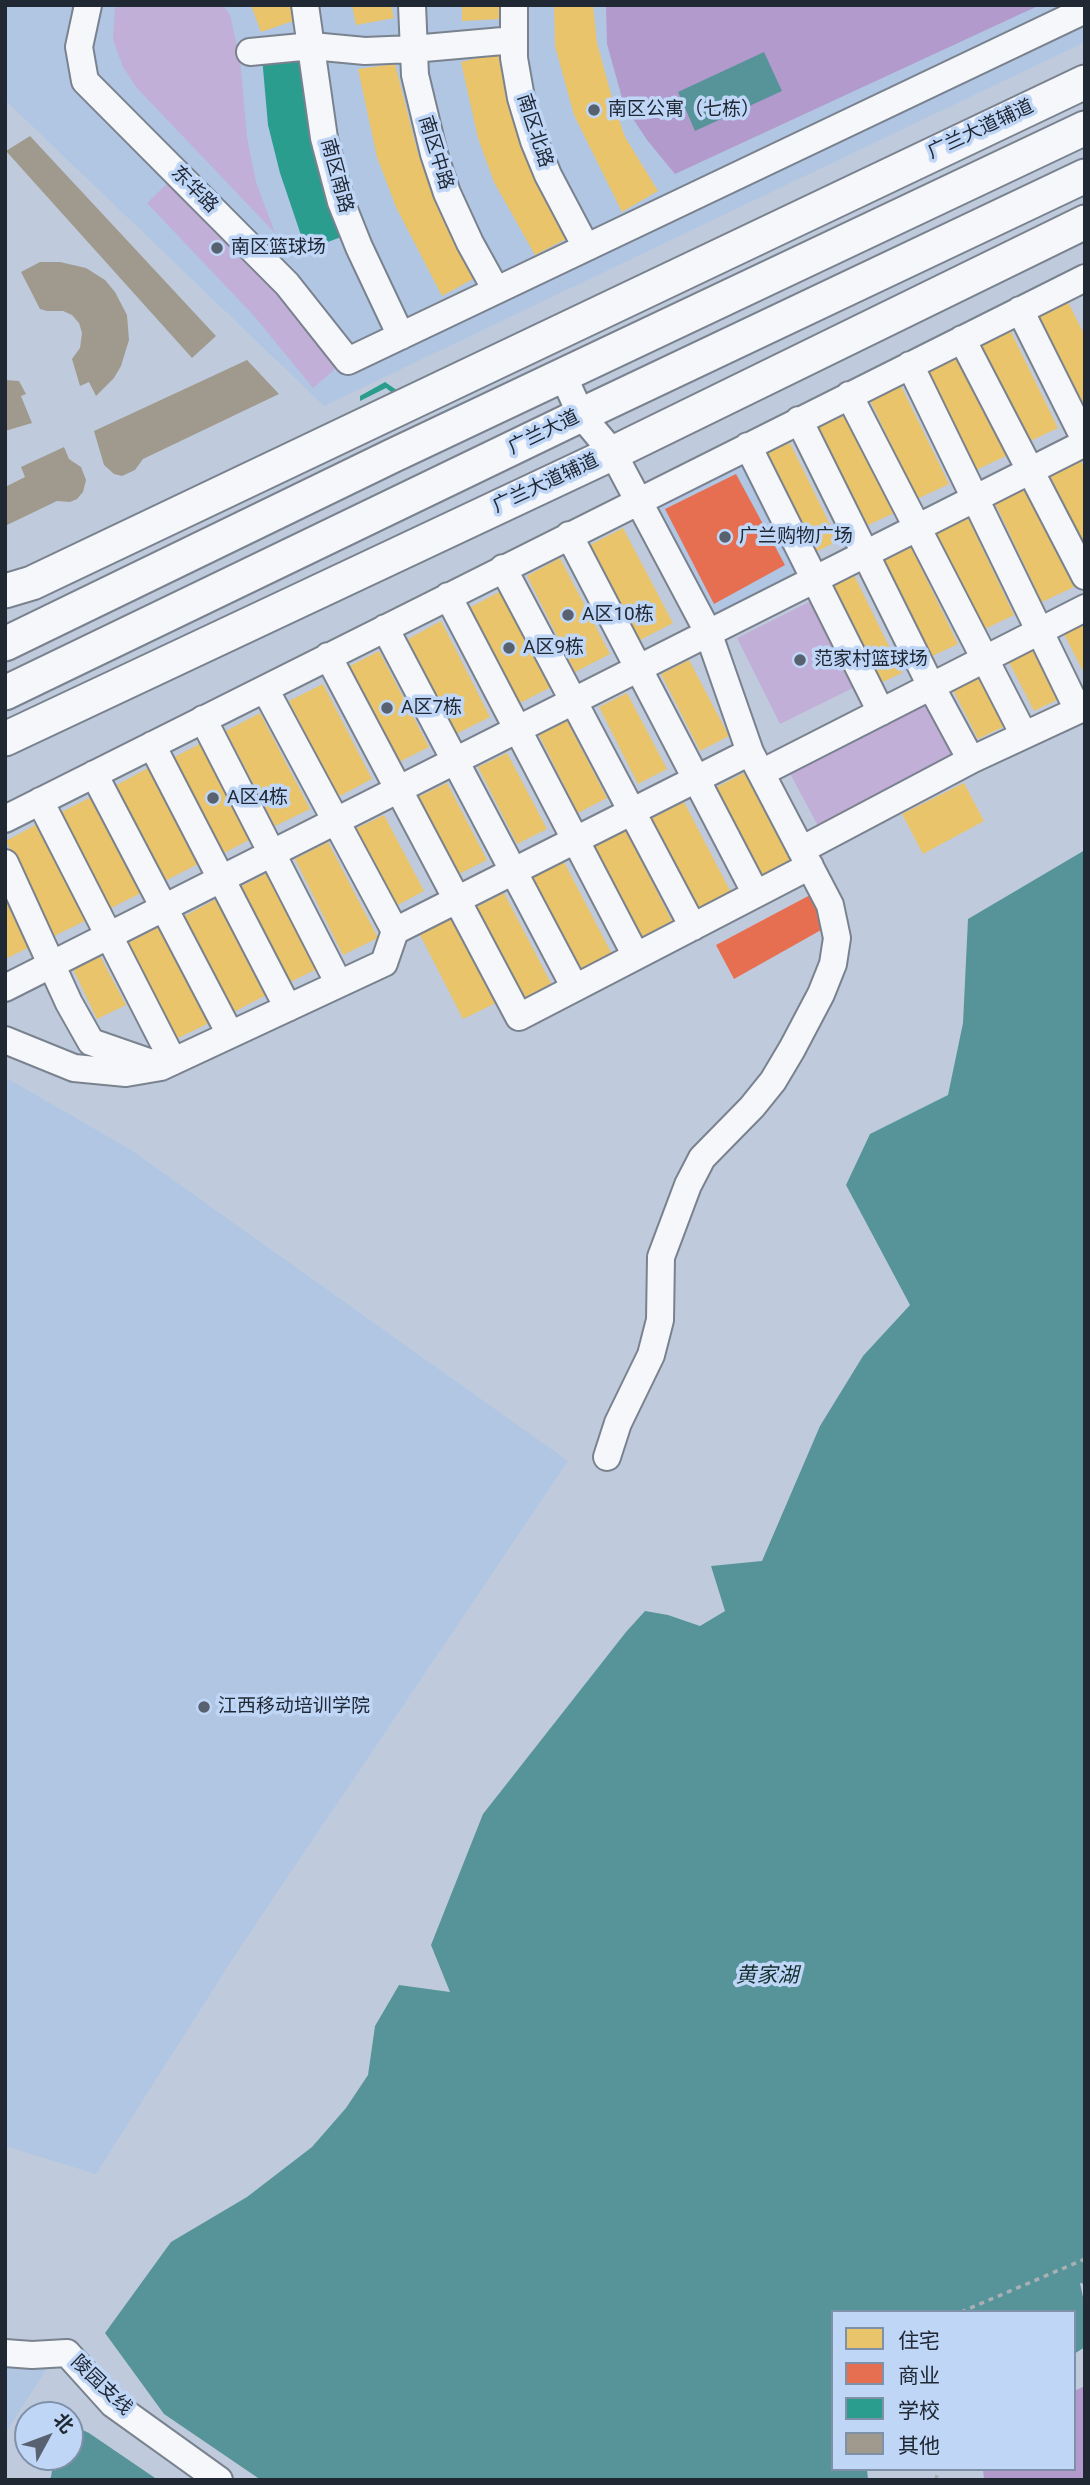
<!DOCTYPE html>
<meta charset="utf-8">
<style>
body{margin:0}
#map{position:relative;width:1090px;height:2485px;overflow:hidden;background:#bfcbdc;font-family:Roboto,"Noto Sans SC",sans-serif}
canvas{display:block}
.frame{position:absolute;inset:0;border:7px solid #202834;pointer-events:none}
.legend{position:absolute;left:831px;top:2310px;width:245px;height:161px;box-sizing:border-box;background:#bfd6f7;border:2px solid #7f90a9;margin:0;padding:9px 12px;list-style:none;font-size:21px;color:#202834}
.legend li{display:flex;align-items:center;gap:14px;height:35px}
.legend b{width:35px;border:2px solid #7f90a9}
.north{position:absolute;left:14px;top:2401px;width:70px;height:70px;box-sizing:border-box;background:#bfd6f7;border:2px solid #7f90a9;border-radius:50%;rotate:49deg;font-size:19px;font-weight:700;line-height:28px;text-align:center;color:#202834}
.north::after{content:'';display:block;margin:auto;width:24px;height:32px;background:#58616f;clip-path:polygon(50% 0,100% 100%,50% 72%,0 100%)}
</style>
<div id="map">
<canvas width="1090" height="2485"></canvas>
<div class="frame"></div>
<ul class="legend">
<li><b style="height:19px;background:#e9c46a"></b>住宅</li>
<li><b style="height:19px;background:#e76f51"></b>商业</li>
<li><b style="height:19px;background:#2a9d8f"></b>学校</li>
<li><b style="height:19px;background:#a09a8e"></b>其他</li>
</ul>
<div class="north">北</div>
</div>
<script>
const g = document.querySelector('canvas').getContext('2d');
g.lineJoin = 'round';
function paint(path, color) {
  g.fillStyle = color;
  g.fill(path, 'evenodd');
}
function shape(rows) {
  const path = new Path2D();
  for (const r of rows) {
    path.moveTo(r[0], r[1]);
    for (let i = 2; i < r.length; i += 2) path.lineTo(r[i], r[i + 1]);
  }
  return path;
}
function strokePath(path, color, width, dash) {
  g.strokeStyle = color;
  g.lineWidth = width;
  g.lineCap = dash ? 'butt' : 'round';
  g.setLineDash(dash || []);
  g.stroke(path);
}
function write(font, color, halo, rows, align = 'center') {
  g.font = font + ' Roboto,"Noto Sans SC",sans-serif';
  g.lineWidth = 7;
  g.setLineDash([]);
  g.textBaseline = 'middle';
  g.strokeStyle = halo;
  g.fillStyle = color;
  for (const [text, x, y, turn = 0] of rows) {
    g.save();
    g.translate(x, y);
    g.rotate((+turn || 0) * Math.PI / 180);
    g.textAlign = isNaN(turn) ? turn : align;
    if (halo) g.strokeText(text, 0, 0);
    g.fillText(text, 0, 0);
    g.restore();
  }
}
paint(shape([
 [5,5,1085,5,1085,42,324,406,5,100],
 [746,458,805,573,713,620,654,505],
 [5,1077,131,1150,568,1461,237,1952,96,2174,5,2146],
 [5,2364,49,2365,5,2434]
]), '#b1c6e2');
paint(shape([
 [115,5,223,5,230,15,240,59,247,137,256,182,275,233,136,87,123,67,113,40],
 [175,176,343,362,313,388,255,317,147,203],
 [819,597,863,683,780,724,737,638],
 [924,697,956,753,818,826,786,766]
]), '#c1afd7');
paint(shape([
 [606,5,1040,5,675,174,647,140,624,105,607,44],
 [1085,2386,1085,2480,984,2480,983,2469,1074,2469,1074,2391]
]), '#b39acc');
paint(shape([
 [764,52,782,91,695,131,678,92],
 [1085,850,1085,2284,1080,2283,1085,2307,1085,2347,1074,2354,1074,2312,833,2312,833,2469,867,2469,868,2480,261,2480,164,2414,105,2333,171,2242,247,2197,312,2147,346,2108,368,2075,375,2026,399,1985,450,1992,431,1945,483,1814,626,1632,645,1611,668,1615,700,1626,725,1611,711,1566,762,1561,820,1426,863,1356,910,1305,846,1185,870,1134,948,1095,963,1023,968,919],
 [70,2424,89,2433,158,2480,48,2480,51,2477,54,2457,70,2457]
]), '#57949a');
paint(shape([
 [251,5,290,5,296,20,261,32],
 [352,5,391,5,394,18,356,25],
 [462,5,501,5,501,19,462,21],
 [554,5,593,5,597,43,614,105,625,137,658,191,622,212,574,115,555,46],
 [498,53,517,133,530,166,568,238,535,255,494,182,478,138,461,62],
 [395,64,417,150,431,191,475,278,442,296,396,207,377,157,358,69],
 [1066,298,1085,336,1085,410,1035,312],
 [1010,330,1058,428,1026,443,979,344],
 [958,358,1006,456,974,471,927,372],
 [901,386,949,484,917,499,870,400],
 [846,415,894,513,862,528,815,429],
 [790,443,838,541,807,556,759,457],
 [1079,458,1085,469,1085,549,1049,473],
 [1026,489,1074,587,1042,602,995,503],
 [967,516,1014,615,983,630,936,531],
 [623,528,673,623,638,641,590,545],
 [910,545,958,644,926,659,879,559],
 [560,558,610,654,575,672,527,576],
 [854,575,902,673,870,688,823,589],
 [501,591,551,687,516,705,467,609],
 [441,621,490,717,456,734,408,639],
 [1085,621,1085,675,1063,632],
 [1035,647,1061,698,1034,711,1008,660],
 [379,651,429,747,395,764,346,668],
 [689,660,729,736,700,751,661,674],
 [979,676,1005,726,978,739,952,688],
 [323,684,372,779,338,797,289,701],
 [627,693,667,769,638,784,599,707],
 [260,713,310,809,275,826,226,731],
 [567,721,607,798,578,813,539,735],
 [205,741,255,837,220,855,171,759],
 [507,753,547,829,517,844,478,767],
 [148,768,198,864,163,882,115,786],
 [750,770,800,865,765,883,717,787],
 [447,783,487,860,457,875,418,797],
 [964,783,984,821,923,854,902,814],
 [91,797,141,893,107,910,58,814],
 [684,802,734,898,699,915,651,819],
 [384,815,424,891,394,907,355,829],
 [39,823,89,919,54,936,6,841],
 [625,829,674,925,640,943,591,846],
 [328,842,378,938,343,955,295,859],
 [563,860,613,956,578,973,529,877],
 [271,871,321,967,286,984,238,888],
 [504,893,554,989,520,1006,471,910],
 [5,899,30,947,5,959],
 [216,899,266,995,232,1013,183,917],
 [448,906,498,1002,463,1019,414,923],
 [159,927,209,1023,174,1040,126,944],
 [99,954,126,1005,97,1019,72,967]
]), '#e9c46a');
paint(shape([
 [736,474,785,565,714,604,665,509],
 [812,894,830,925,734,979,716,945]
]), '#e76f51');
paint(shape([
 [301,55,344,236,306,250,280,173,268,125,262,57],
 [385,382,398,391,395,395,386,388,360,401,360,396]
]), '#2a9d8f');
paint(shape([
 [30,136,216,336,192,358,6,151],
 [40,262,60,262,86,268,105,280,115,292,127,315,129,340,121,366,114,378,96,396,89,382,80,386,72,359,80,348,82,333,79,323,72,315,63,311,47,311,40,309,21,272],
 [247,360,279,394,143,459,135,470,122,476,114,474,104,465,94,431],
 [5,380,19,381,26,394,21,396,32,423,5,431],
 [64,447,69,459,81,467,86,480,83,492,77,499,70,502,57,501,5,526,5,487,25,477,21,467]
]), '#a09a8e');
const minor = shape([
 [88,5,79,47,85,81,287,284,348,361,1085,10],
 [305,5,324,138,341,202,359,247,401,336],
 [412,5,415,75,434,154,447,193,470,243,496,290],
 [514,5,514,58,521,98,534,141,548,175,586,247],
 [250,52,312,46,365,51,413,49,514,40],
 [1020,310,1085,440],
 [962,339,1085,576],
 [910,365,1078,710],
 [563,375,581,415,613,453,708,632,750,752,830,905,837,938,833,964,821,994,792,1049,773,1081,752,1107,702,1158,688,1185,661,1257,660,1320,651,1355,618,1423,607,1457],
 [849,395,1024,735],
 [799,420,931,686,971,760],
 [748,446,881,712],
 [569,535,756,894],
 [503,568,693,927],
 [448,596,636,956],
 [385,628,575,988],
 [328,656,519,1017,810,866],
 [265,689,395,931],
 [203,719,339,984],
 [152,745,288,1008],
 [761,773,1085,608],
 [94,774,230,1034],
 [40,801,173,1061],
 [5,819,1085,278],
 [801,850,971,760,1085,707],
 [5,863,69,1003,91,1042,160,1066],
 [5,988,1085,443],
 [5,1040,74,1068,126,1073,161,1067,384,963,395,931,750,752],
 [5,2353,32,2355,67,2353,113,2404,219,2480]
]);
const major = shape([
 [5,591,32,583,1085,82],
 [5,644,392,456,1085,128],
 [5,693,581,415,1085,176],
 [5,739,613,453,1085,222]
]);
strokePath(minor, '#79828e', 30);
strokePath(major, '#79828e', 37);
strokePath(shape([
 [961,2312,1085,2259],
 [936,2480,938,2469]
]), '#a9afb5', 3.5, [5, 5]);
strokePath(minor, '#f5f7fa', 26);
strokePath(major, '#f5f7fa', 33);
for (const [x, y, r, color] of [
 [594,110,7,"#58616f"],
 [217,248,7,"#58616f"],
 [725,537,7,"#58616f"],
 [568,615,7,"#58616f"],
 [509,648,7,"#58616f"],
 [800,660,7,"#58616f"],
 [387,708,7,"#58616f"],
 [213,798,7,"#58616f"],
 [204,1707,7,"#58616f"]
]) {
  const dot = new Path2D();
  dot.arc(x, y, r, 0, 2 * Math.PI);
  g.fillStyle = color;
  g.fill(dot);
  strokePath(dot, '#bfd6f7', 2.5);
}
write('19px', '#202834', '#bfd6f7', [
 ["南区公寓（七栋）",608,110],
 ["南区篮球场",231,248],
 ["广兰购物广场",739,537],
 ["A区10栋",582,615],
 ["A区9栋",523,648],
 ["范家村篮球场",814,660],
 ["A区7栋",401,708],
 ["A区4栋",227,798],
 ["江西移动培训学院",218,1707]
], 'left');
write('19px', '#202834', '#bfd6f7', [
 ["广兰大道辅道",981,130,-25],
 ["南区北路",534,131,72],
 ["南区中路",435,153,73],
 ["南区南路",336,176,75],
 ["东华路",194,190,45],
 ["广兰大道",544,433,-26],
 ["广兰大道辅道",546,484,-25],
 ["陵园支线",101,2386,44]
]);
write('italic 21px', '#142e2e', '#bfd6f7', [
 ["黄家湖",767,1977]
]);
</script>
